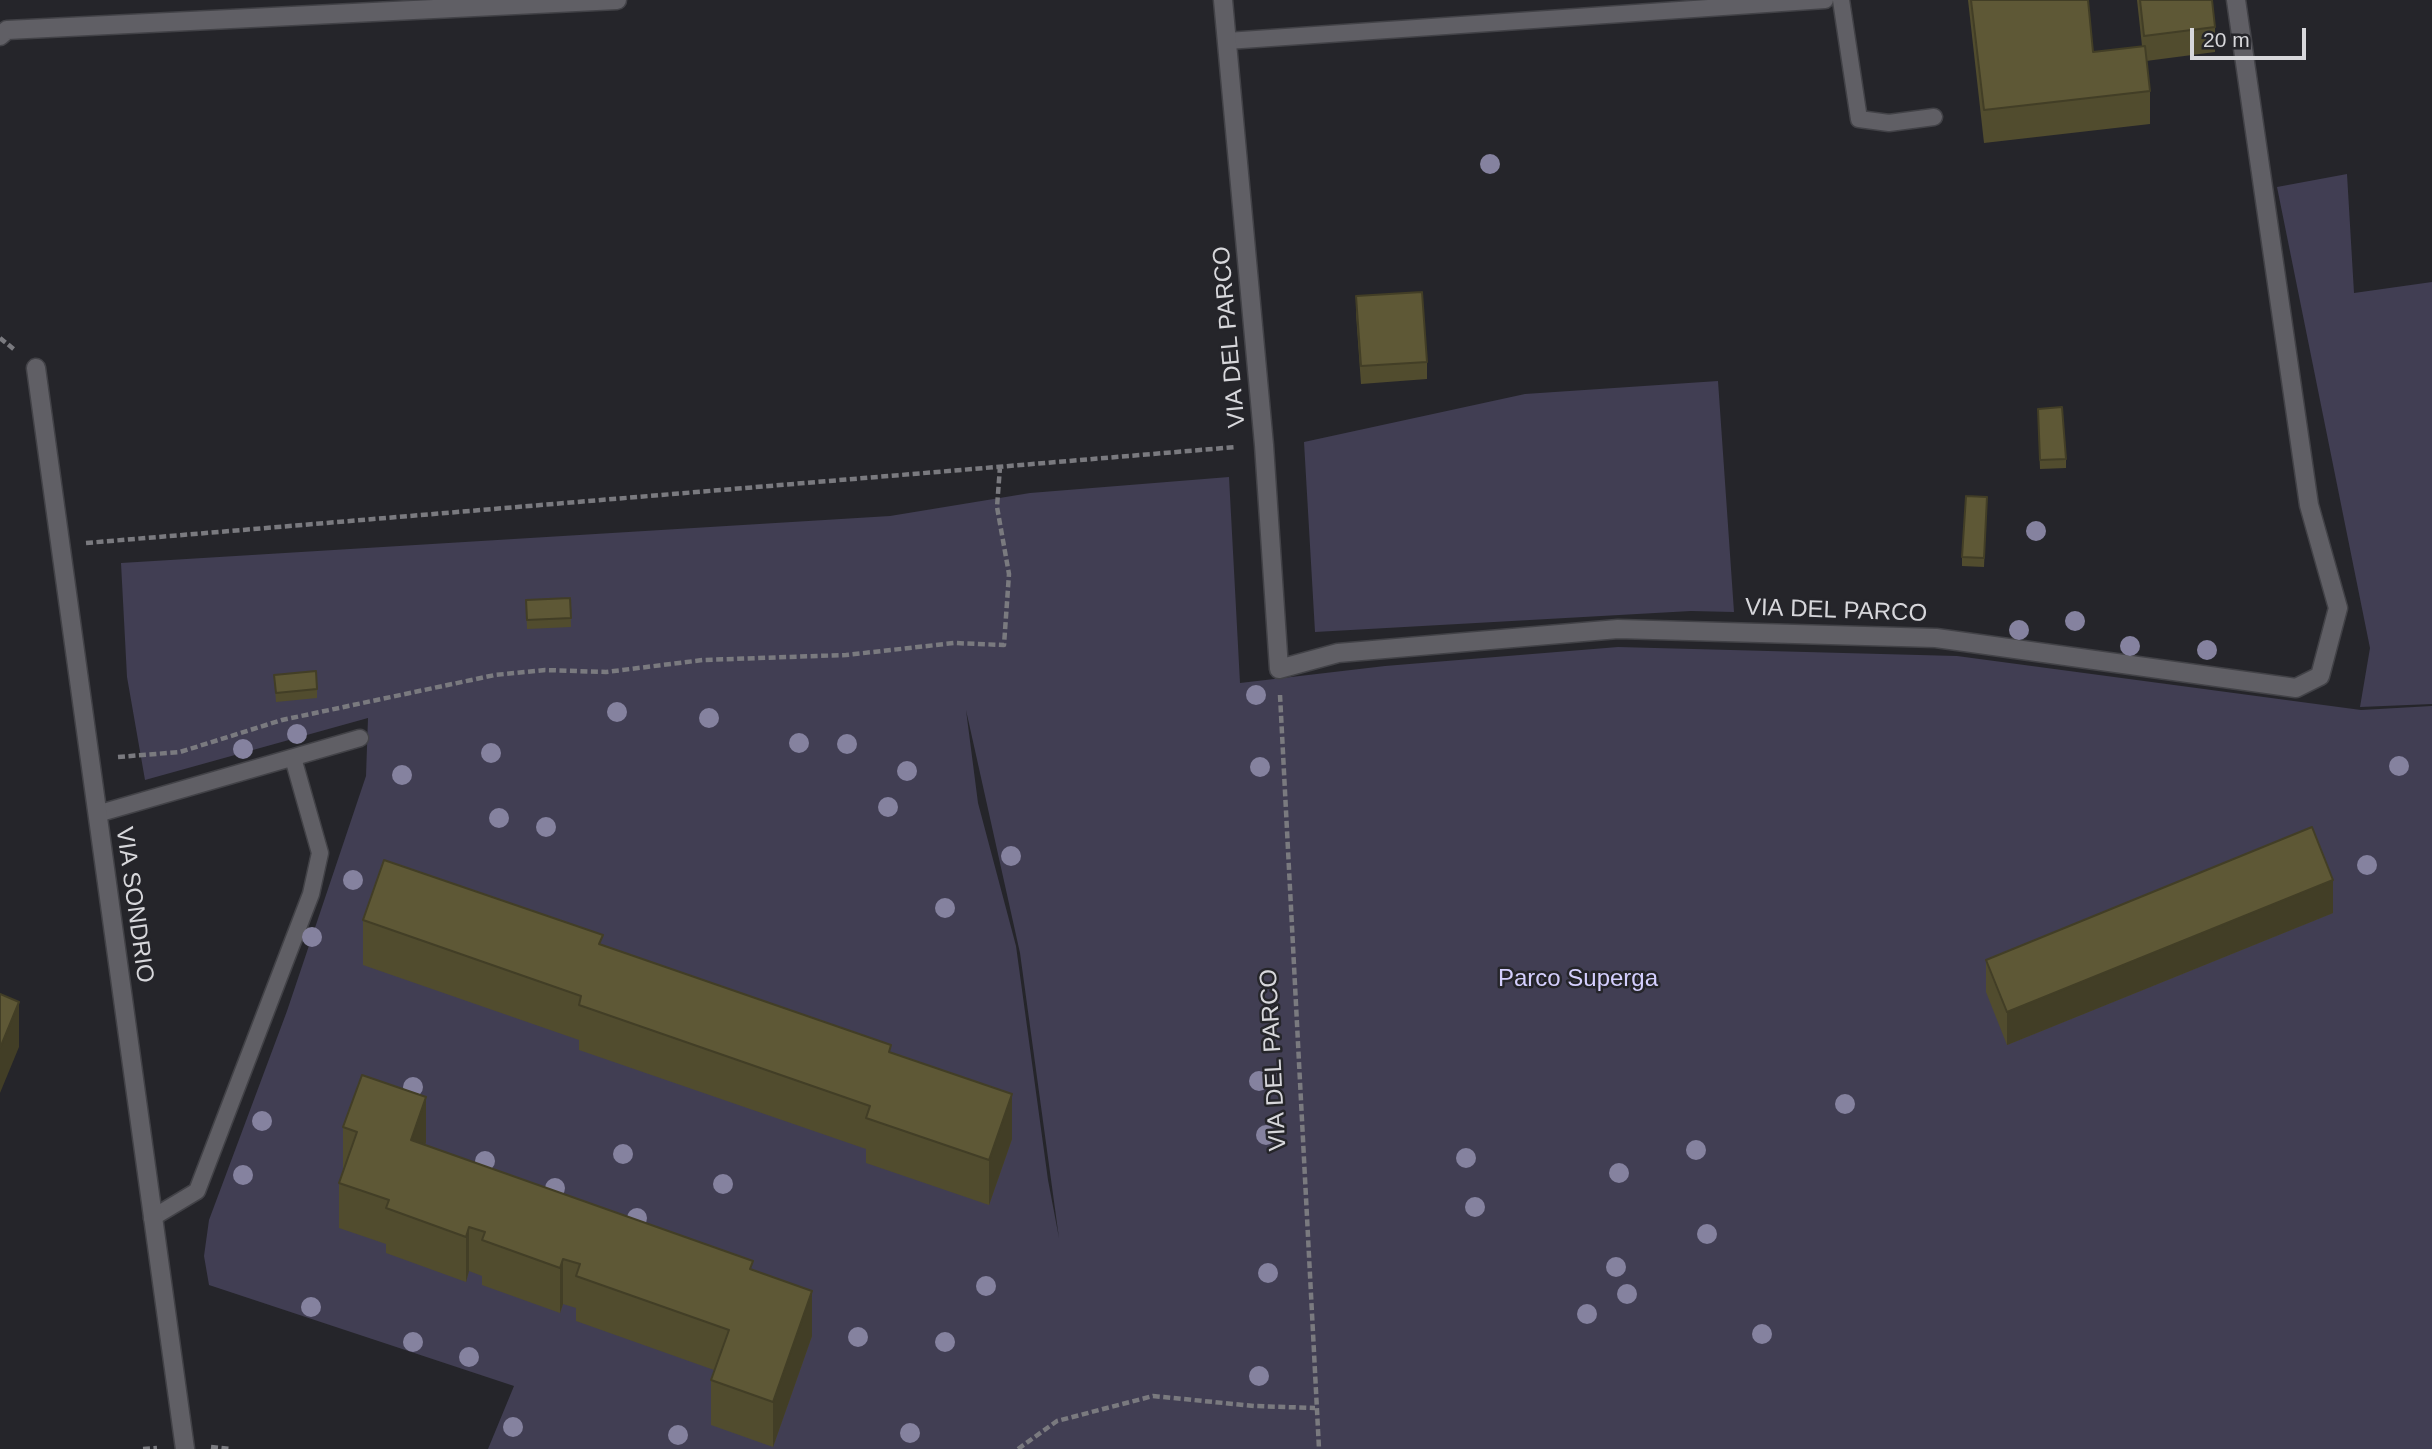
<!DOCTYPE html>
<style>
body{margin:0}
#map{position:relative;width:2432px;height:1449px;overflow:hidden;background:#25252a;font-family:Helvetica,sans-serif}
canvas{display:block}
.scale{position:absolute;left:2190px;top:28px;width:116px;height:32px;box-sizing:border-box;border:4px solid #d7d7db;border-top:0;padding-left:9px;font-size:21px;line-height:24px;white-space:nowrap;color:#d7d7db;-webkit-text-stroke:5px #25252a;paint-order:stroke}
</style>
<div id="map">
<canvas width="2432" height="1449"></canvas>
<div class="scale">20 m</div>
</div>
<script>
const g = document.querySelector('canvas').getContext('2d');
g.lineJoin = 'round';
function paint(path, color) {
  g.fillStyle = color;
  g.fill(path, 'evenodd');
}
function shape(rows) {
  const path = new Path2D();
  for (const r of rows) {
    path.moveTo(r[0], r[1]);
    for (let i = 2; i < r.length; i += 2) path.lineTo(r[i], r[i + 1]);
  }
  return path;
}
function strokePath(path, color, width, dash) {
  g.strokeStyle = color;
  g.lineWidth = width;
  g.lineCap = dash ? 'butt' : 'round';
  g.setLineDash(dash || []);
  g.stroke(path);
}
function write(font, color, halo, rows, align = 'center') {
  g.font = font + ' Helvetica,sans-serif';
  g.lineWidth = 5;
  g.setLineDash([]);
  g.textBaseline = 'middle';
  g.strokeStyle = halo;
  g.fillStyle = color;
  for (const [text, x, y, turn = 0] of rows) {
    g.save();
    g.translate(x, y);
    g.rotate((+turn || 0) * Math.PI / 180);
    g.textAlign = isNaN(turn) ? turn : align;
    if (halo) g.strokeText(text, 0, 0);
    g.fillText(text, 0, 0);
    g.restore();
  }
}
paint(shape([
 [2347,174,2354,293,2432,282,2432,704,2360,707,2370,648,2277,187],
 [1718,381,1734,612,1691,611,1315,632,1304,442,1525,394],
 [1229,477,1240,683,1385,666,1618,647,1957,656,2361,710,2432,706,2432,1449,488,1449,514,1386,209,1285,204,1256,209,1220,287,1011,366,776,368,718,145,780,127,677,121,563,890,516,1030,493],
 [966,710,1020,953,1059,1238,1048,1180,1016,946,978,803]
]), '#413e53');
const service = shape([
 [1841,0,1859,119,1889,123,1934,117],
 [1227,41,1825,0],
 [97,814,360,738],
 [152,1218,197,1191,311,894,320,853,293,758]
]);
const minor = shape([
 [1223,0,1264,445,1279,669,1338,653,1618,629,1936,638,2296,688,2320,676,2338,608,2309,505,2236,0],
 [0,36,7,30,617,0],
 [36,368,185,1449]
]);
strokePath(service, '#424247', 19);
strokePath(minor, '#424247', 21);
strokePath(shape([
 [0,338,16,351],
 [86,543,1236,447],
 [1280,695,1319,1449],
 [118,757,180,752,282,720,495,675,545,670,606,672,703,660,846,655,954,643,1004,645,1009,574,997,507,1000,467],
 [211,1447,231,1449],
 [143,1449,157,1448],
 [1018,1449,1057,1421,1153,1396,1254,1406,1315,1408]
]), '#7a7a7f', 4.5, [7, 3.5]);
strokePath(service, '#605f65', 16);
strokePath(minor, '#605f65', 18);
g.fillStyle = '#85829f';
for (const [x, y] of [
 [1490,164],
 [2036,531],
 [2075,621],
 [2019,630],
 [2130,646],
 [2207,650],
 [1256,695],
 [617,712],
 [709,718],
 [297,734],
 [799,743],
 [847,744],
 [243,749],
 [491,753],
 [2399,766],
 [1260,767],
 [907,771],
 [402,775],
 [888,807],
 [499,818],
 [546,827],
 [1011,856],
 [2367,865],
 [353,880],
 [945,908],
 [312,937],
 [1259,1081],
 [413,1087],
 [1845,1104],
 [262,1121],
 [1266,1135],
 [1696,1150],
 [623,1154],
 [1466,1158],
 [485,1161],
 [1619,1173],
 [243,1175],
 [723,1184],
 [555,1188],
 [1475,1207],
 [637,1218],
 [1707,1234],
 [1616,1267],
 [1268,1273],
 [986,1286],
 [1627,1294],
 [311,1307],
 [1587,1314],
 [1762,1334],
 [858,1337],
 [413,1342],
 [945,1342],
 [469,1357],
 [1259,1376],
 [513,1427],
 [910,1433],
 [678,1435]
]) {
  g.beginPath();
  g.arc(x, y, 10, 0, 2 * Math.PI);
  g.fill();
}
paint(shape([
 [1968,0,2088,0,2093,52,2142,46,2137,0,2212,0,2215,27,2215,52,2146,61,2150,91,2150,124,1984,143],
 [1356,296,1427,362,1427,379,1361,384,1356,314],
 [2038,418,2066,459,2066,468,2040,469],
 [1987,497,1984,567,1962,566,1962,557],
 [570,598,571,627,527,629,526,600],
 [274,675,317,689,317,698,276,702],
 [2333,913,2007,1045,1986,992,1986,960],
 [363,920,603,945,1012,1139,989,1205,866,1163,866,1149,579,1050,579,1040,363,965],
 [343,1127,426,1142,425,1145,753,1270,812,1336,773,1447,711,1425,711,1380,714,1370,576,1321,576,1308,563,1304,560,1313,482,1285,482,1276,469,1271,466,1282,386,1253,386,1244,339,1228,339,1183,343,1172]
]), '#514c2e');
paint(shape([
 [2333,880,2333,913,2007,1045,2007,1012],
 [19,1002,19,1047,0,1093,0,1048],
 [1012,1094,1012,1139,989,1205,989,1160],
 [426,1097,426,1142,411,1185,411,1140],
 [469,1227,469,1271,466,1282,466,1237],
 [563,1259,563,1304,560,1313,560,1268],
 [812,1291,812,1336,773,1447,773,1402]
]), '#423e26');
const building = shape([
 [1971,0,2088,0,2093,52,2145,46,2150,91,1984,110,1971,0],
 [2140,0,2212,0,2215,27,2144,36,2140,0],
 [1422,292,1427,362,1361,366,1356,296,1422,292],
 [2062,407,2066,459,2040,460,2038,409,2062,407],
 [1966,496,1987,497,1984,558,1962,557,1966,496],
 [570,598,571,618,527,620,526,600,570,598],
 [316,671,317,689,276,693,274,675,316,671],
 [2312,827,2333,880,2007,1012,1986,960,2312,827],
 [384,860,603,935,599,944,891,1045,889,1052,1012,1094,989,1160,866,1118,870,1106,579,1005,581,996,363,920,384,860],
 [0,994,19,1002,0,1048,0,994],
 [362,1075,426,1097,411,1140,753,1261,750,1269,812,1291,773,1402,711,1380,729,1330,576,1276,580,1264,563,1259,560,1268,482,1240,485,1232,469,1227,466,1237,386,1208,389,1200,339,1183,357,1132,343,1127,362,1075]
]);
paint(building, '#5e5836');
strokePath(building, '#423e26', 2);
write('24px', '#d7d7db', '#25252a', [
 ["VIA DEL PARCO",1230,337,-95],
 ["VIA DEL PARCO",1836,611,2],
 ["VIA SONDRIO",134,905,82],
 ["VIA DEL PARCO",1274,1060,-93]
]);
write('24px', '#d4cffe', '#25252a', [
 ["Parco Superga",1578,979]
]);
</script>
